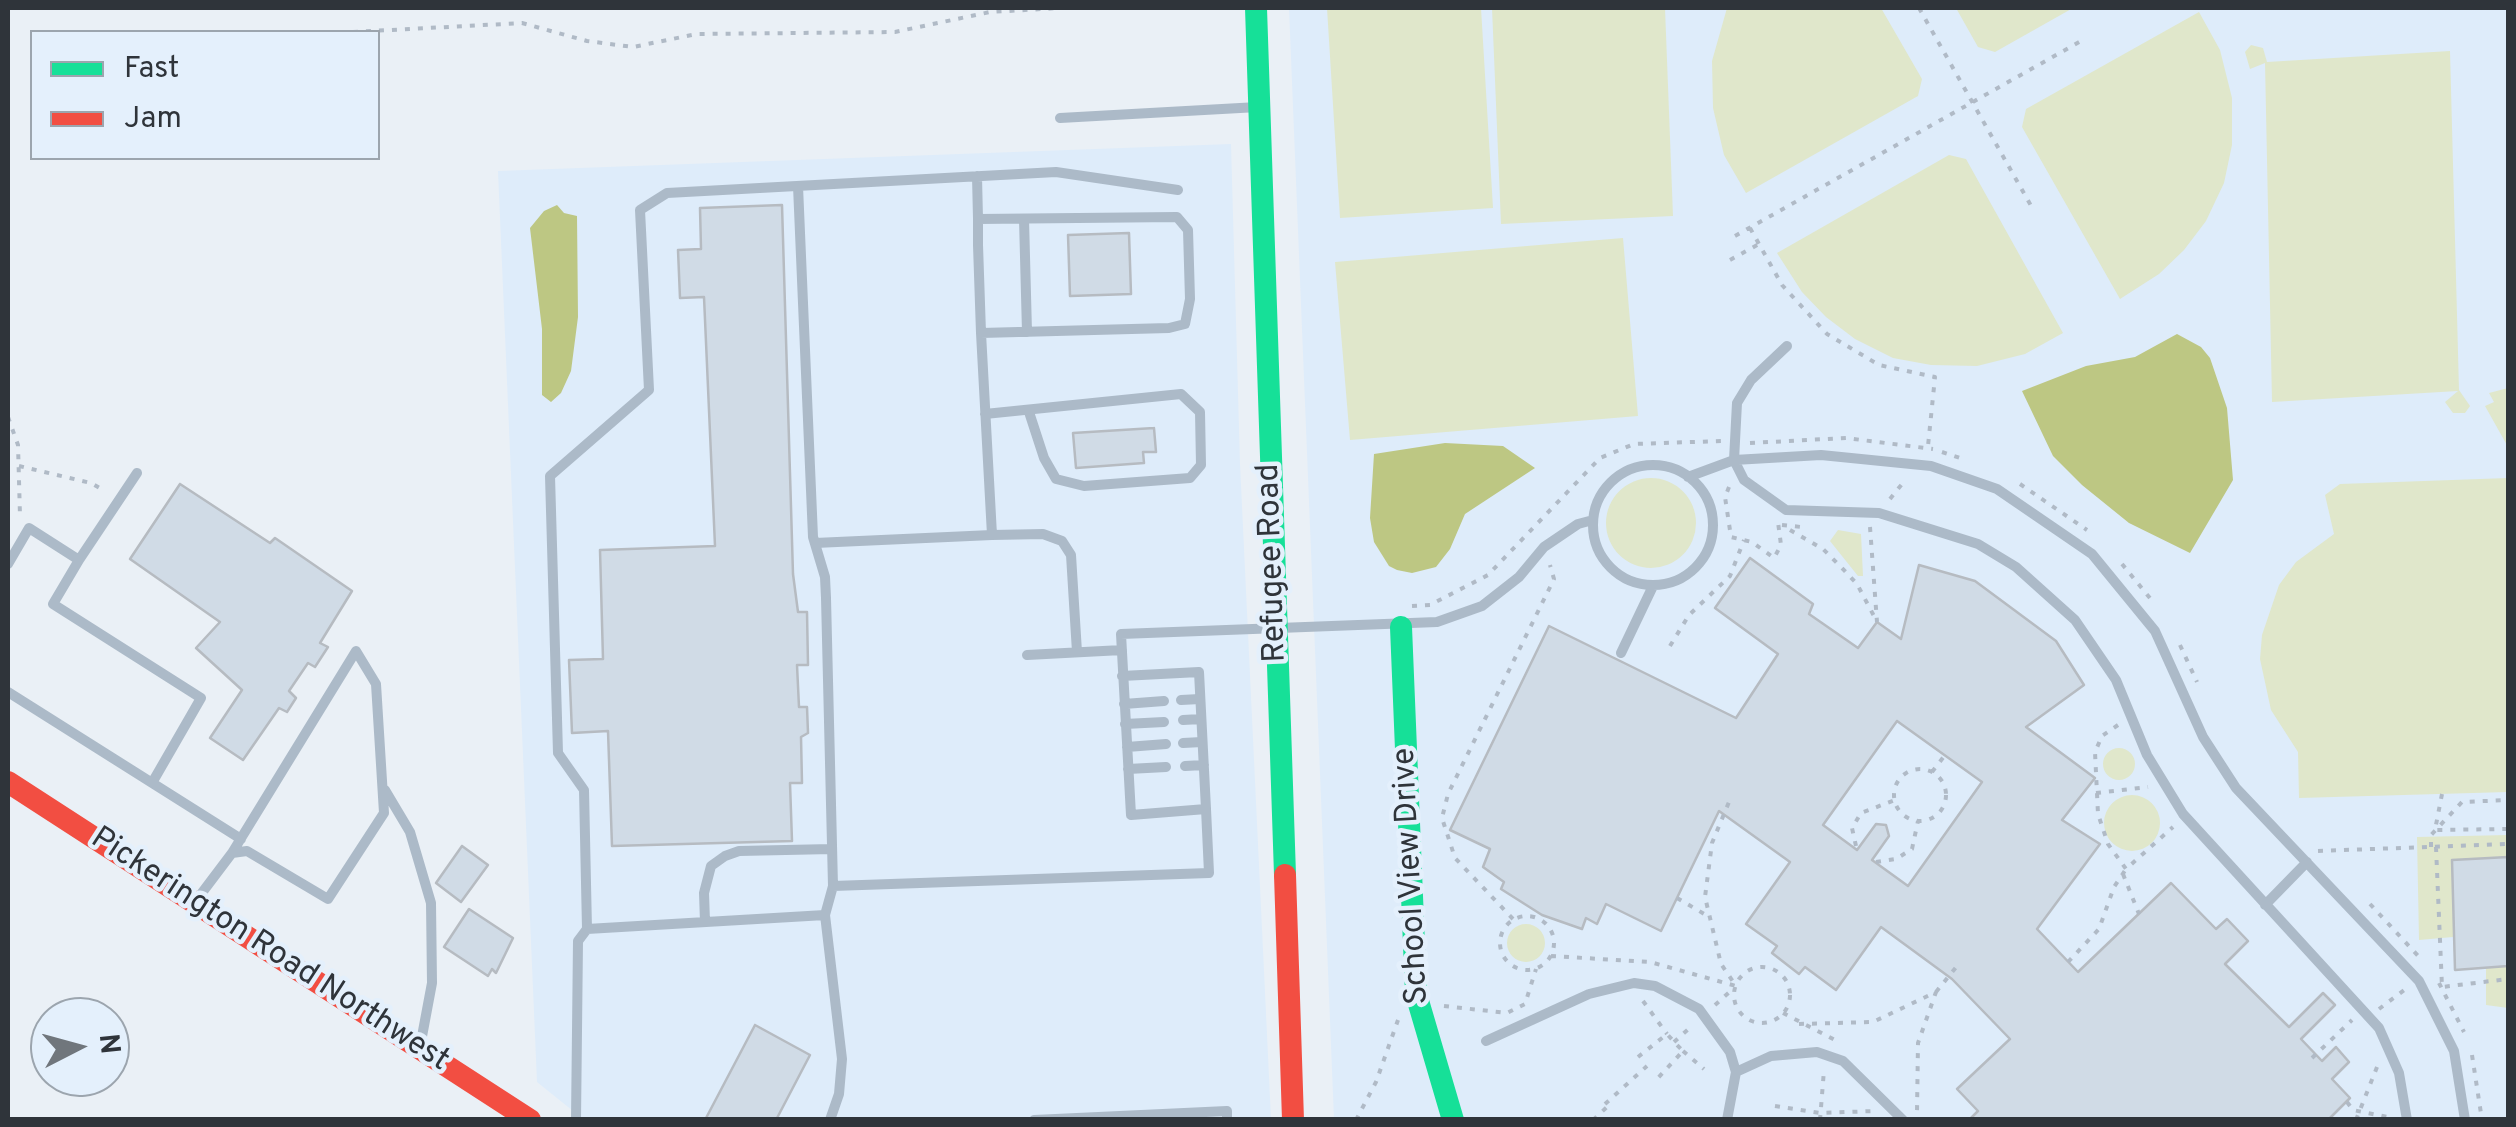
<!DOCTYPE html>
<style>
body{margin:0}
#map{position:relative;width:2516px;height:1127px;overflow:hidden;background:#eaf0f6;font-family:Overpass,sans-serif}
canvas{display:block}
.frame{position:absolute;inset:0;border:10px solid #2f343a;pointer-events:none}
.legend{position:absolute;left:30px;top:30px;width:350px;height:130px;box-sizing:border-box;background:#e4f0fc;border:2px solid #9ca5ae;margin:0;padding:12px 18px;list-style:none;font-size:30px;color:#2f343a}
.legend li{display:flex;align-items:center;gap:20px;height:50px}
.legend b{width:50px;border:2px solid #9ca5ae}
.north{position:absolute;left:30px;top:997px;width:100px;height:100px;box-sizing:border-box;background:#e4f0fc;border:2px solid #9ca5ae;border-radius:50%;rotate:84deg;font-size:28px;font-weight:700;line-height:40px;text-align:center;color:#2f343a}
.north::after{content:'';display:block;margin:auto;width:35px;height:45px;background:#70767c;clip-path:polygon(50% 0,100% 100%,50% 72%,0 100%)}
</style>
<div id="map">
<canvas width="2516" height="1127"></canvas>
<div class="frame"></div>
<ul class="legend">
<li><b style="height:12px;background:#16e098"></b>Fast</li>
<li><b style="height:12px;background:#f24e42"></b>Jam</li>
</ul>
<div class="north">N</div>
</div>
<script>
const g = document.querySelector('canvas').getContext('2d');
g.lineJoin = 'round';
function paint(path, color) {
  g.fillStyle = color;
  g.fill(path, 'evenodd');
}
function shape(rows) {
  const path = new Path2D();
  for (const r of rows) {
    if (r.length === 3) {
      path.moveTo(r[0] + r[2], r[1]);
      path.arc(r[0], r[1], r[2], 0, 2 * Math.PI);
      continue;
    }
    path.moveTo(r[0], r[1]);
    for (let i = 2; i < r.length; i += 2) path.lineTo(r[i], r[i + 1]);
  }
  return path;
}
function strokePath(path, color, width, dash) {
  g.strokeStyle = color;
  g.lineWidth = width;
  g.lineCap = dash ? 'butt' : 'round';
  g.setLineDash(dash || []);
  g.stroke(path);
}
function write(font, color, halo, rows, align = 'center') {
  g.font = font + ' Overpass,sans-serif';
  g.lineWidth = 9;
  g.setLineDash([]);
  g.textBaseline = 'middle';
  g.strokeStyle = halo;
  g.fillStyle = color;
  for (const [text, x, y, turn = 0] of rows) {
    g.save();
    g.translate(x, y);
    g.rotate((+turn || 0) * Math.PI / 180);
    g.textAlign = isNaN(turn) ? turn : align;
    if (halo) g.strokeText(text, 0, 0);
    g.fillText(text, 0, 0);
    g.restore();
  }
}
paint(shape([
 [1289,8,2508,8,2508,1119,1334,1119],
 [1231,144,1240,464,1271,1119,583,1119,537,1082,498,171]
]), '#deecfa');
paint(shape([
 [1327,8,1481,8,1493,208,1340,218],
 [1492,8,1665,8,1673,216,1501,224],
 [1727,8,1881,8,1922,79,1918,96,1746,193,1724,155,1713,108,1712,61],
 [1956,8,2073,8,1995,52,1978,47],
 [2199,12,2220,50,2232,98,2232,145,2224,183,2206,221,2184,250,2159,274,2120,299,2022,127,2026,109],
 [2251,45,2263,48,2267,62,2450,51,2459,390,2470,406,2465,413,2453,413,2445,402,2458,391,2272,402,2265,63,2250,69,2245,52],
 [1949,155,1966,159,2063,333,2025,354,1977,366,1931,365,1893,358,1855,339,1826,317,1802,292,1777,253],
 [1623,238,1638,416,1350,440,1335,262],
 [2508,388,2508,447,2485,406,2494,402,2489,393],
 [1651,523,45],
 [2508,478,2508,792,2299,798,2298,752,2271,710,2260,659,2262,635,2279,585,2296,562,2334,534,2325,495,2340,484],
 [1838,530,1861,534,1863,576,1858,576,1830,541],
 [2119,764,16],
 [2132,823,28],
 [2508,835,2508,1008,2486,1005,2486,968,2455,970,2453,937,2419,940,2417,837],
 [1526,943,19]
]), '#e0e7cb');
paint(shape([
 [557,205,564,213,577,216,578,317,571,371,561,393,551,402,542,395,542,329,530,228,544,211],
 [2177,334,2201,347,2210,358,2227,408,2233,480,2190,553,2129,523,2082,485,2053,456,2022,391,2086,366,2135,357],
 [1445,443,1503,446,1535,468,1465,514,1450,549,1436,567,1412,573,1397,570,1389,566,1374,542,1370,518,1374,454]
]), '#bdc783');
const building = shape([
 [782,205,793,574,798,612,807,612,808,665,797,665,799,707,807,707,808,733,801,737,802,783,790,783,792,841,612,846,608,731,572,733,569,660,603,659,600,550,715,546,704,297,680,298,678,250,701,249,700,208,782,205],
 [1129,233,1131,294,1070,296,1068,235,1129,233],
 [1154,428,1156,452,1143,452,1144,463,1076,468,1073,433,1154,428],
 [180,484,270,543,275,538,352,591,320,643,328,647,315,667,308,663,289,691,296,698,287,712,279,708,243,760,210,738,242,690,196,648,220,622,130,559,180,484],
 [1750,558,1813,604,1809,614,1858,648,1877,622,1901,639,1919,565,1975,581,2056,641,2084,685,2026,727,2095,778,2062,820,2100,844,2037,929,2078,972,2171,883,2216,929,2227,919,2248,941,2225,964,2289,1027,2323,993,2335,1005,2301,1039,2322,1061,2336,1047,2349,1062,2332,1079,2350,1098,2328,1120,1969,1120,1978,1111,1957,1089,2010,1039,1952,979,1881,927,1836,990,1805,967,1799,974,1772,953,1777,946,1746,924,1790,862,1719,811,1661,931,1606,904,1597,924,1586,918,1582,929,1542,915,1501,889,1504,882,1483,867,1490,849,1450,830,1549,626,1736,718,1778,654,1715,608,1750,558],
 [1897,721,1982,782,1908,886,1872,860,1889,836,1886,825,1876,824,1857,850,1823,825,1897,721],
 [462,846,488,865,461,902,436,883,462,846],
 [2508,857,2508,966,2455,970,2452,860,2508,857],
 [469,909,513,938,496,973,492,969,488,976,444,947,469,909],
 [755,1025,810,1055,776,1120,705,1120,755,1025]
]);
paint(building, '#d0dbe6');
strokePath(building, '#b6bbc1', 2.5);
strokePath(shape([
 [1919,8,2034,211],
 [353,32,522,23,587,41,633,47,697,34,895,32,990,12,1060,8],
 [1750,228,1782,285,1827,334,1879,365,1935,377,1928,446],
 [1735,236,2081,41],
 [1730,260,1759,244],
 [8,417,18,445,20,516],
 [1750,443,1846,438,1933,449],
 [1942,452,1966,460],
 [19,466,91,483,105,491],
 [2020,484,2087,530],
 [1729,487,1725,497,1731,537,1752,542,1774,558,1781,545,1778,522],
 [1890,499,1906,479],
 [1782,525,1801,527],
 [1870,527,1877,622],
 [1790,530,1823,549,1842,568,1857,584,1875,618],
 [2122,564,2154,603],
 [1412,606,1430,605,1488,575,1600,458,1634,444,1722,441],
 [2180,645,2197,682],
 [1670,646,1689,615,1730,576,1744,540],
 [2118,725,2102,736,2095,752,2098,814,2108,844,2126,869,2173,827],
 [1920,795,26],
 [1932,772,1945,755],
 [2096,793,2148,787],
 [2442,794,2435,830,2508,829],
 [1856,846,1852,828,1861,813,1895,800],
 [2431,847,2431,835,2462,802,2508,800],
 [2436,847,2442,987,2508,979],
 [2318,851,2508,844],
 [1876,862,1896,859,1912,849,1918,821],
 [2123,874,2139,914],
 [1677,898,1706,915],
 [2370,904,2421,959],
 [1527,943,27],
 [1513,919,1455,858,1442,818,1448,794,1554,579,1550,565],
 [1551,956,1650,962,1736,986,1721,964,1705,897,1712,843,1729,802],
 [2068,962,2099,929,2114,887,2126,869],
 [1762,995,28],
 [2439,983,2464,1032],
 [1936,992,1957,966],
 [1643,1001,1667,1034],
 [1715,1005,1734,988],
 [1444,1006,1507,1013,1525,1004,1536,969],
 [2379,1009,2407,988],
 [1783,1013,1835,1040],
 [1799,1024,1873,1022,1936,992,1918,1043,1917,1112],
 [1674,1042,1693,1025],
 [1683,1051,1704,1069],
 [2472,1055,2482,1120],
 [1638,1057,1667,1034,1676,1044,1683,1051,1658,1078],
 [2312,1058,2352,1020],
 [2347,1102,2353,1110,2392,1118],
 [1605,1104,1647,1066],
 [1775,1106,1820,1113,1875,1111],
 [1356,1120,1376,1082,1398,1020],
 [1593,1120,1607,1107],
 [1820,1120,1824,1070],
 [2356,1120,2379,1062]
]), '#b0bac6', 4, [5, 8]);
strokePath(shape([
 [1060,118,1258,107],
 [977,176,978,219,978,245,981,333,1169,328,1185,324,1190,299,1188,230,1177,217,978,219],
 [798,186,813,537,825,577,826,598,833,886,825,915,842,1059,839,1094,830,1120],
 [1024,219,1027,332],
 [981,333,992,535,1043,534,1062,541,1071,555,1077,652],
 [985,414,1181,394,1200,412,1201,465,1190,478,1084,486,1056,479,1044,458,1029,412],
 [1653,525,60],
 [1688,477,1734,460,1737,403,1751,380,1787,346],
 [815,543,992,535],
 [79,560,53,604,201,698,152,783],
 [8,564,29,528,79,560,137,473],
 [1621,653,1653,586],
 [1027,655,1122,650],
 [1122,676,1199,672,1206,809],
 [8,692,241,839],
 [1181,700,1200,699],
 [1124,704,1164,701],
 [1183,720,1201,719],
 [1125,724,1164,722],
 [1183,743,1202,742],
 [1127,747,1166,744],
 [1185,766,1204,765],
 [1128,769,1166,767],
 [385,790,410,832,431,903,432,983,420,1047],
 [833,886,1209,873,1206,809,1131,815,1121,634,1437,622,1482,606,1519,577,1544,547,1578,524,1593,520],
 [195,902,232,853,356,651,376,684,384,813,328,899,247,851,232,853],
 [2265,905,2307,862],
 [705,922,704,893,711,866,725,856,739,851,832,849],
 [587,929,584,790,558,753,550,476,649,390,640,210,667,193,1056,172,1178,190],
 [1486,1041,1589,994,1634,983,1655,986,1699,1009,1730,1052,1736,1072,1727,1120],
 [1736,1072,1771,1056,1817,1052,1843,1061,1903,1120],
 [576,1120,578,941,587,929,825,915],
 [1034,1120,1227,1111,1227,1120],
 [2407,1120,2399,1073,2379,1028,2183,814,2147,755,2116,680,2075,620,2016,567,1978,544,1879,513,1786,510,1744,480,1734,460,1821,455,1931,466,1997,489,2092,554,2155,631,2203,737,2236,788,2419,981,2454,1051,2465,1120]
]), '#acbac8', 10);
strokePath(shape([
 [1256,8,1285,875],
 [1401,627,1416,994,1453,1120]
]), '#16e098', 22);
strokePath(shape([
 [8,782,530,1120],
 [1285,875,1293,1120]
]), '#f24e42', 22);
write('32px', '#2f343a', '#e4f0fc', [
 ["Refugee Road",1274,563,-92],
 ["School View Drive",1413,876,-93],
 ["Pickerington Road Northwest",269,951,33]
]);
</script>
